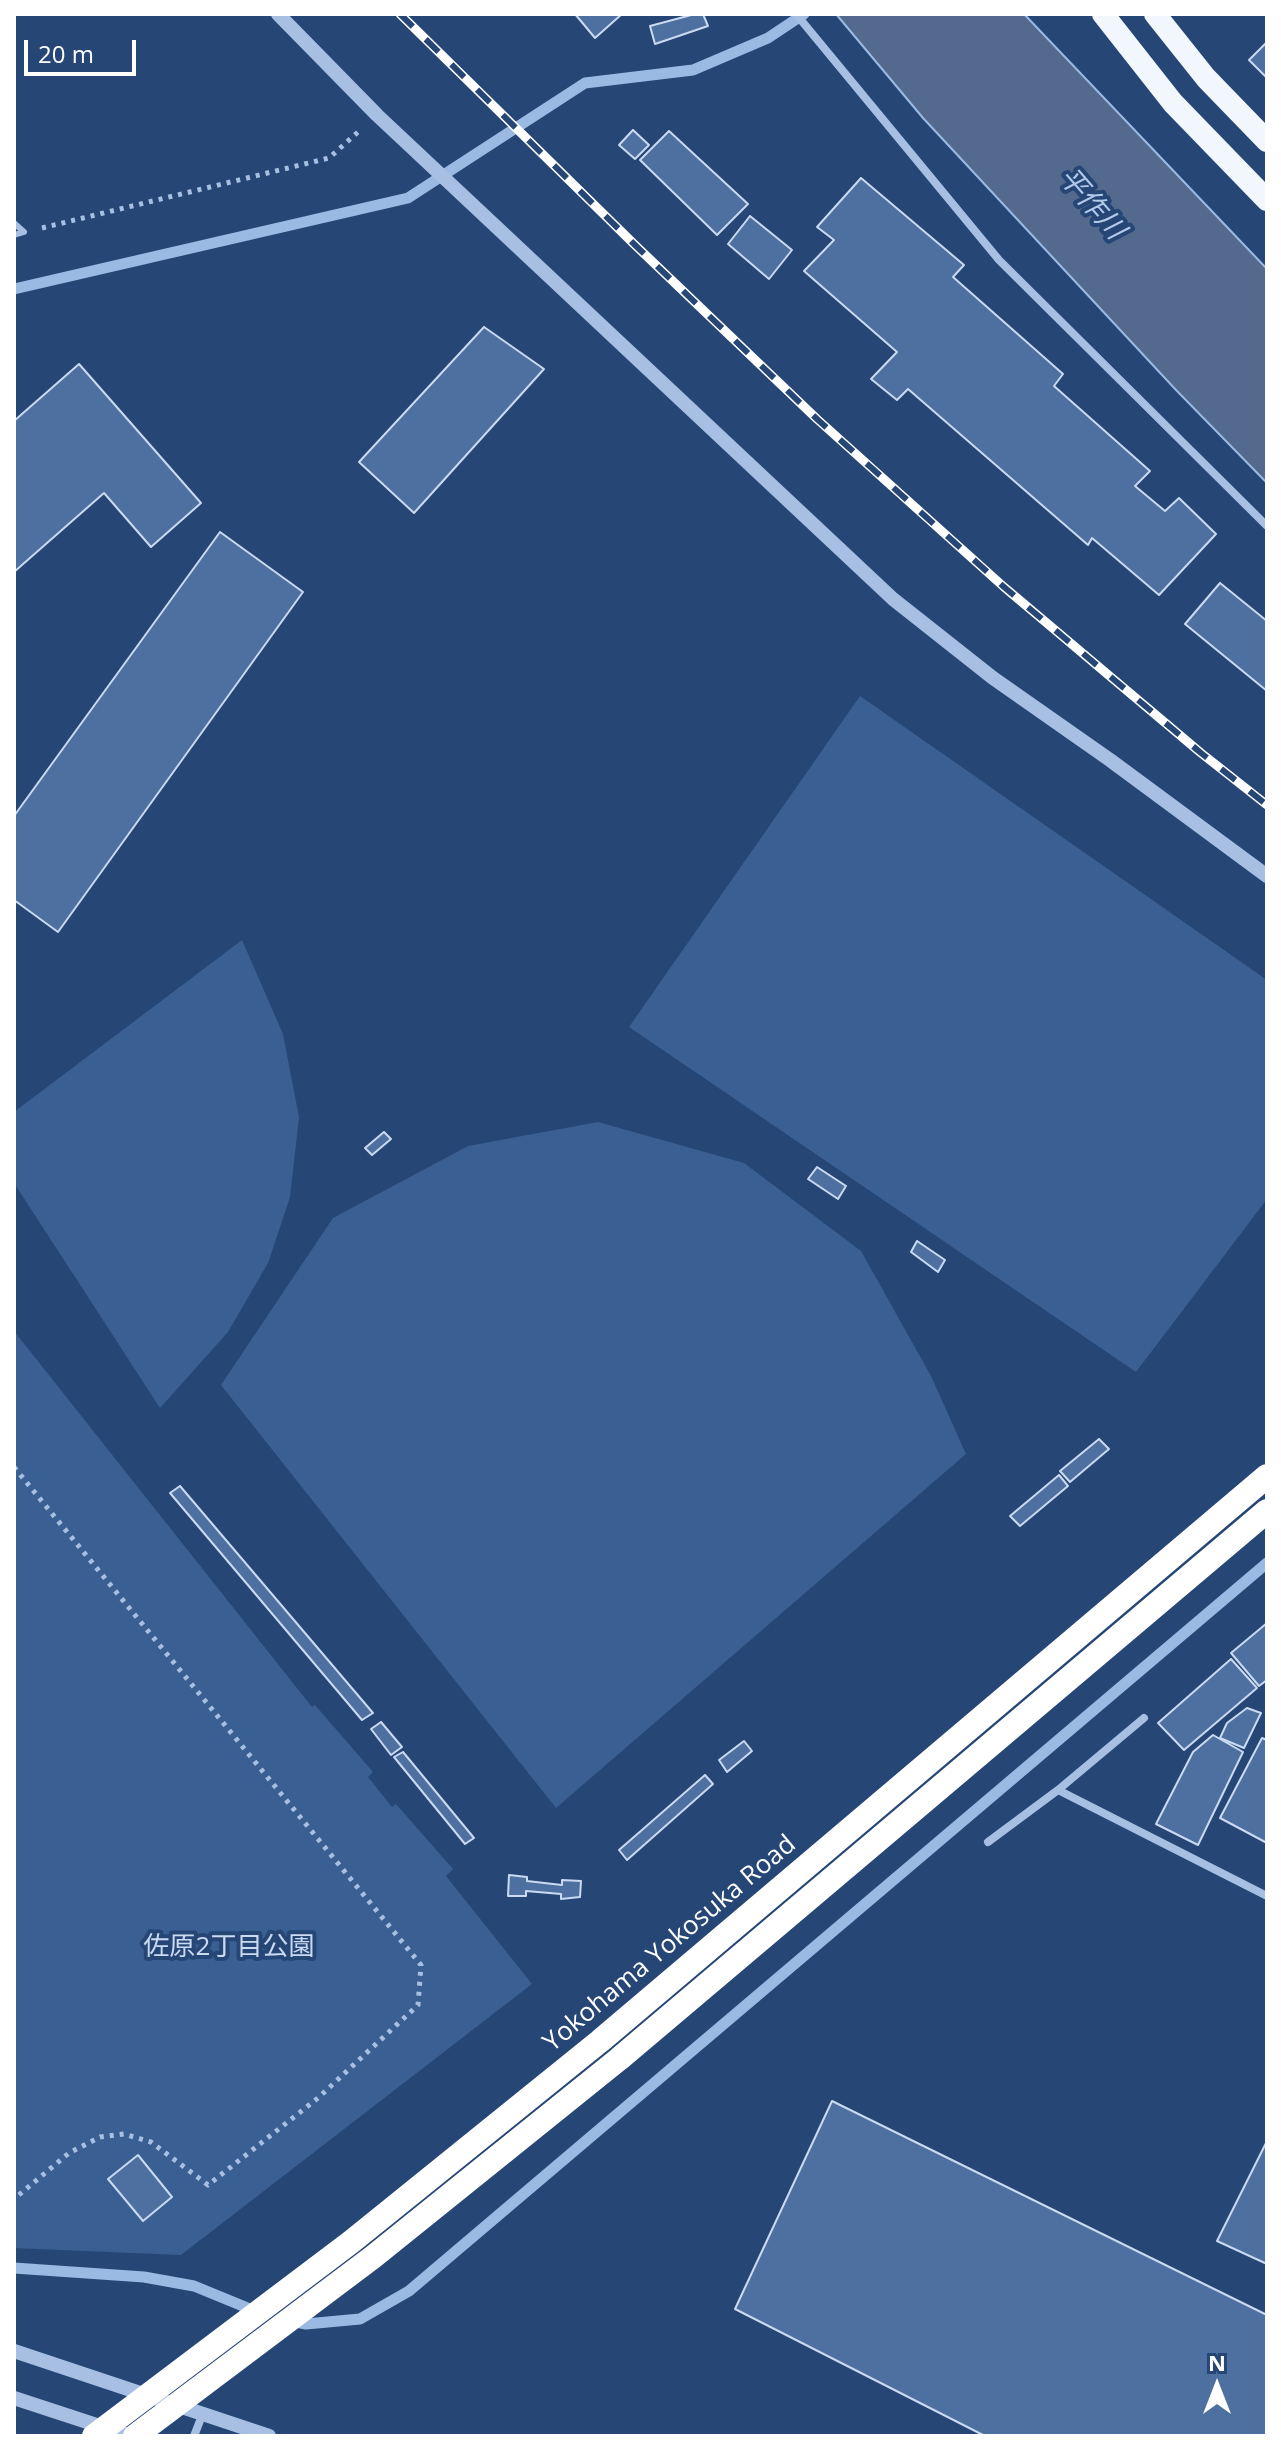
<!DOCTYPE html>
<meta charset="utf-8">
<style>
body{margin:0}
#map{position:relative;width:1281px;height:2450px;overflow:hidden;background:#264676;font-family:"Open Sans",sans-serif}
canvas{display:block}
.frame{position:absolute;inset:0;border:16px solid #fff;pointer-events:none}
.north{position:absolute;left:1177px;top:2346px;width:80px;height:80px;-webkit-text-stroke:6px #264676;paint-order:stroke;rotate:0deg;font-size:22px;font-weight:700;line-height:32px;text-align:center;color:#fff}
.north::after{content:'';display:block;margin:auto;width:28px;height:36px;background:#fff;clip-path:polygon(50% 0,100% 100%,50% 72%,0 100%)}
.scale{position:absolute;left:24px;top:40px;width:112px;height:36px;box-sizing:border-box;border:4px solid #fff;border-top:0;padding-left:10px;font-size:24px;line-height:28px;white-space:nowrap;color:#fff;-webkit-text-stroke:6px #264676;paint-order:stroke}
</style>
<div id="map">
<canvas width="1281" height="2450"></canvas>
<div class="frame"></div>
<div class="north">N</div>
<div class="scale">20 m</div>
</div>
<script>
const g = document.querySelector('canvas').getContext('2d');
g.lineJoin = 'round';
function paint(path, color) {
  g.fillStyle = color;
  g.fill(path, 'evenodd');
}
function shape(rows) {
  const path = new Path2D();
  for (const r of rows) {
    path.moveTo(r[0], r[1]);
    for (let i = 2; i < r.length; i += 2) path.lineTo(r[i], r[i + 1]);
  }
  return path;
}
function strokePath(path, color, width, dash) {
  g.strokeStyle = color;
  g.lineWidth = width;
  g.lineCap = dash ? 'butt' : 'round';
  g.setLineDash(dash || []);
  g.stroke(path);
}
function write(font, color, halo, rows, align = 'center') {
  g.font = font + ' "Open Sans","Noto Sans JP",sans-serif';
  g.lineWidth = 8;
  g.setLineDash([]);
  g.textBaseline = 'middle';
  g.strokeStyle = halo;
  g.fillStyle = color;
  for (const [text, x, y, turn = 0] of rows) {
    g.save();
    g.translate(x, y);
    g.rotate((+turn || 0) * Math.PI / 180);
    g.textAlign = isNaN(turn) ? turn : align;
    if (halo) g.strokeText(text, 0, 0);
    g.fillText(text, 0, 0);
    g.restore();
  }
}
paint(shape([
 [860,696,1267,980,1267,1199,1136,1372,629,1027],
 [242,940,283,1034,299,1117,290,1197,268,1263,228,1332,160,1408,14,1183,14,1112],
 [598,1122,744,1163,861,1251,931,1376,966,1454,556,1808,221,1385,333,1218,468,1146],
 [14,1331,312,1707,315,1705,373,1772,368,1777,392,1807,396,1804,453,1869,446,1876,532,1984,181,2255,14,2248]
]), '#3a5f93');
const water = shape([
 [836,14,1024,14,1267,269,1267,483,1176,390,923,118,836,14]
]);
paint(water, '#536a8e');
strokePath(water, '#9bbae3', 2);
strokePath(shape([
 [14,289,408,198,585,83,693,70,768,38,804,14],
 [14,2268,144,2277,194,2286,255,2311],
 [291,2321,306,2324,360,2319,409,2291,1267,1563]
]), '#9bbae3', 11);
const building = shape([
 [575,14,622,14,595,38,575,14],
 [695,14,703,14,708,26,655,44,650,26,695,14],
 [1267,42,1267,78,1249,60,1267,42],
 [633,130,649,145,635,159,619,145,633,130],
 [669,131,748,204,717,235,640,160,669,131],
 [861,178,964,265,953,277,1063,374,1054,386,1150,471,1135,486,1165,511,1179,498,1216,534,1159,595,1092,538,1088,545,908,389,897,400,871,379,897,352,804,271,834,240,817,227,861,178],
 [750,216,792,250,769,279,728,244,750,216],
 [484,327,544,369,414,513,359,462,484,327],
 [79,364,201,503,151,547,104,493,14,572,14,421,79,364],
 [220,532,303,592,58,932,14,900,14,816,220,532],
 [1220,583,1267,621,1267,691,1185,624,1220,583],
 [384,1132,391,1139,372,1155,365,1148,384,1132],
 [817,1167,846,1186,838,1199,808,1179,817,1167],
 [917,1241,945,1260,938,1272,911,1252,917,1241],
 [1099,1439,1109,1449,1070,1482,1060,1471,1099,1439],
 [1059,1475,1068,1486,1020,1526,1010,1516,1059,1475],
 [180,1486,373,1713,362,1720,170,1493,180,1486],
 [1267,1623,1267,1680,1259,1686,1231,1653,1267,1623],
 [1231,1659,1257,1688,1184,1750,1158,1723,1231,1659],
 [1247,1708,1261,1713,1244,1748,1220,1738,1227,1723,1247,1708],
 [381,1722,402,1747,391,1755,371,1729,381,1722],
 [1213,1735,1243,1752,1198,1845,1156,1824,1193,1752,1213,1735],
 [1262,1738,1267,1740,1267,1843,1220,1818,1262,1738],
 [744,1741,752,1751,727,1772,719,1760,744,1741],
 [403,1752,474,1838,465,1844,394,1757,403,1752],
 [705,1775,713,1784,627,1860,619,1850,705,1775],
 [509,1875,527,1877,527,1881,562,1885,562,1880,581,1881,580,1897,561,1899,561,1894,526,1891,526,1896,508,1896,509,1875],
 [832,2101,1267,2315,1267,2436,985,2436,735,2309,832,2101],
 [1267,2141,1267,2264,1217,2241,1267,2141],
 [138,2155,172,2197,143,2221,108,2179,138,2155]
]);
paint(building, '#4e70a0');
strokePath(building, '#c9daf2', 2);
strokePath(shape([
 [42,228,329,158,358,132],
 [14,1467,421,1965,418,2005,318,2098,208,2185,151,2142,124,2134,100,2137,69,2153,14,2199]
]), '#a7bfe2', 5, [4, 6]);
strokePath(shape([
 [14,223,24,232,14,235]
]), '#a7bfe2', 6);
strokePath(shape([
 [796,14,999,260,1267,526],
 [1144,1718,1058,1790,1267,1896],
 [988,1842,1058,1790],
 [194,2436,203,2413]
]), '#a7bfe2', 8);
strokePath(shape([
 [278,14,377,115,893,599,993,678,1110,760,1267,876],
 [14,2351,269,2436],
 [14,2398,130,2436]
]), '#a7bfe2', 14);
strokePath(shape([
 [1103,14,1173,103,1267,200],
 [1155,14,1206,78,1267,141]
]), '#f2f6fd', 22);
const rail = shape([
 [400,14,635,245,817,419,1004,587,1201,753,1267,805]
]);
strokePath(rail, '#fff', 9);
strokePath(rail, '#264676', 6, [18]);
strokePath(shape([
 [94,2436,351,2242,600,2041,1267,1476],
 [135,2436,373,2257,619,2059,1267,1511]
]), '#fff', 24);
write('26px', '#fff', '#264676', [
 ["Yokohama Yokosuka Road",670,1944,-40]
]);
write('26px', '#c9daf2', '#264676', [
 ["佐原2丁目公園",229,1948]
]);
write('italic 28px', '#b2c9ea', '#264676', [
 ["平作川",1091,204,49]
]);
</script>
